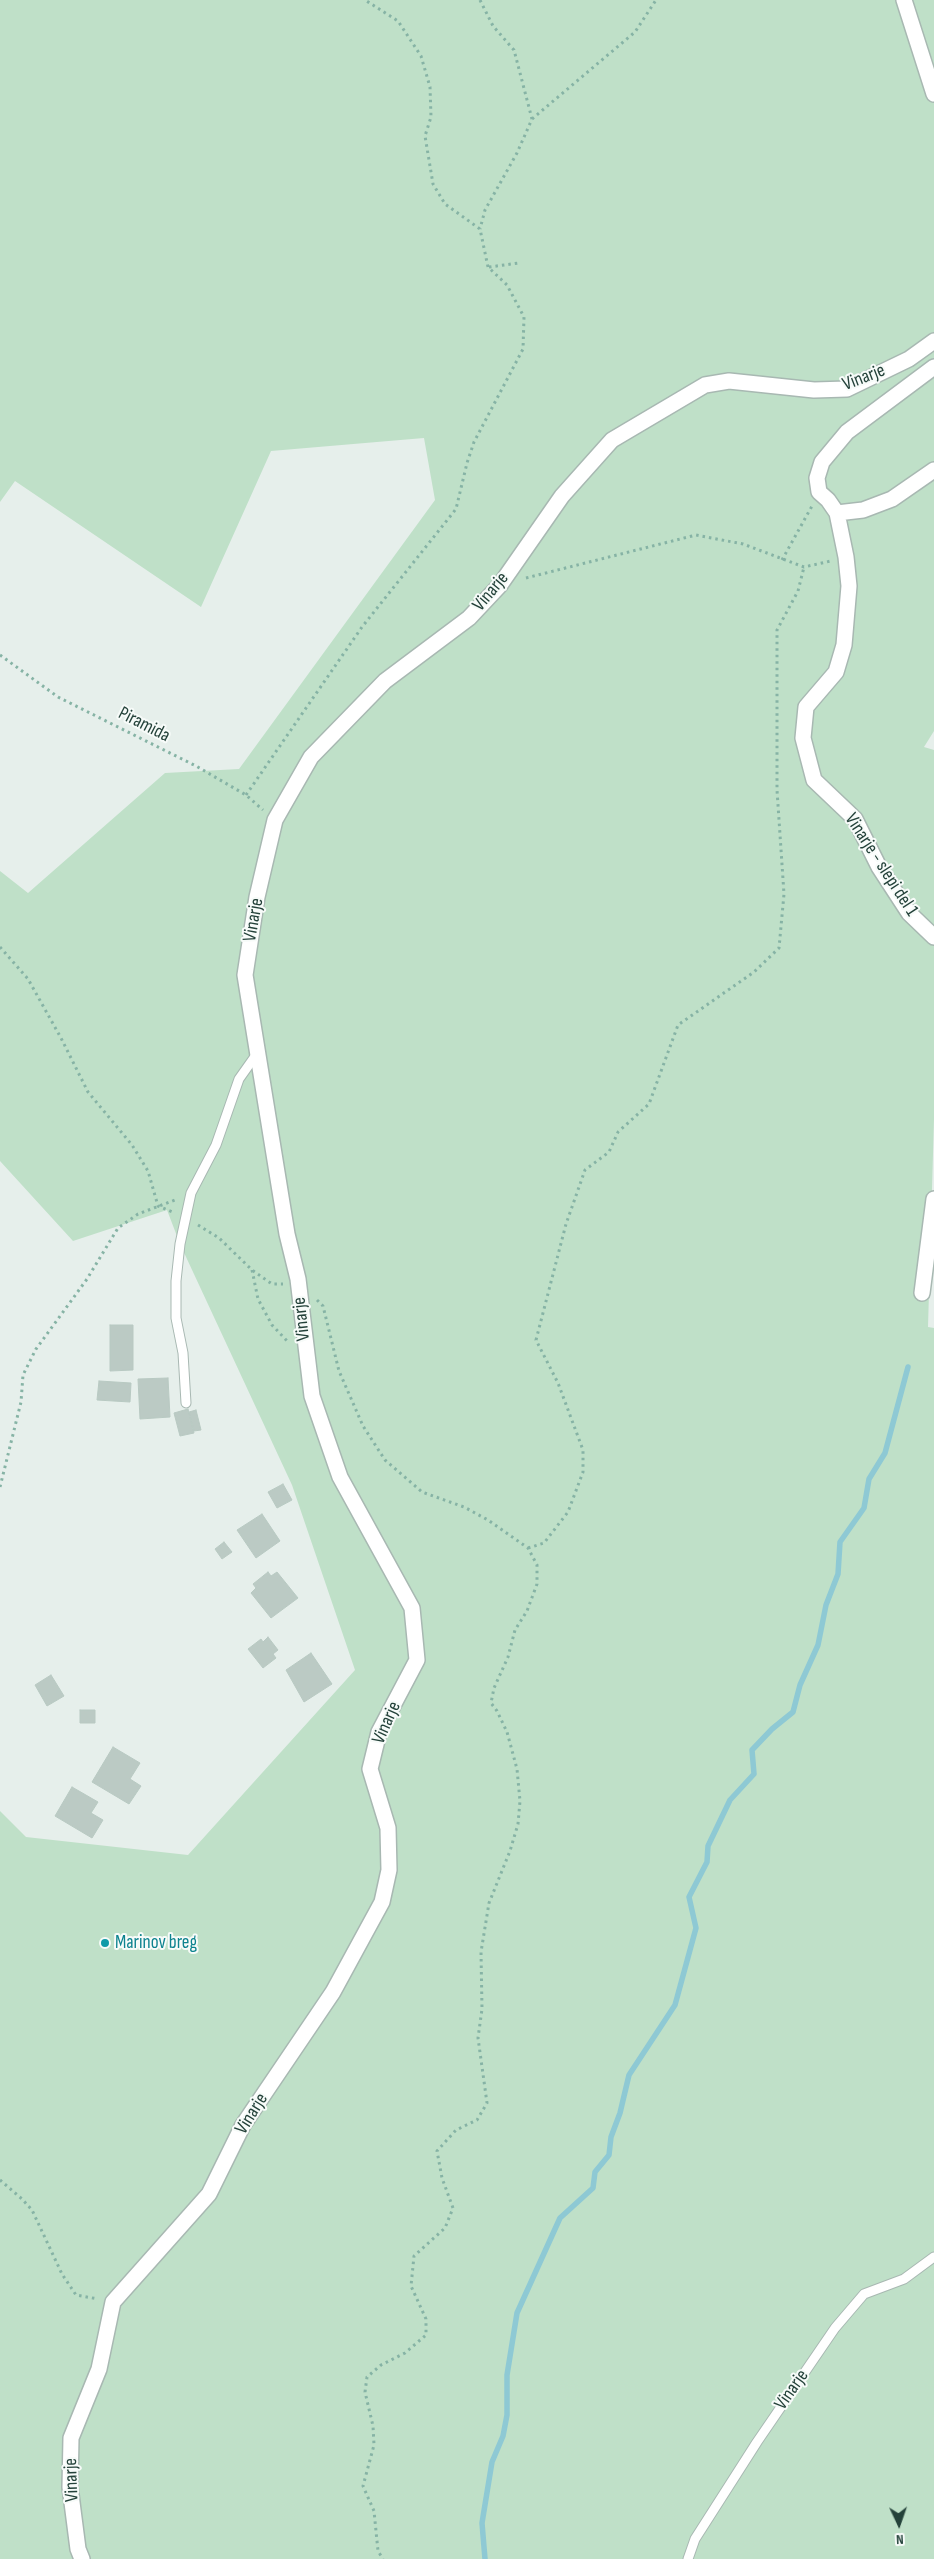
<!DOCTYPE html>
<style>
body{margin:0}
#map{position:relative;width:934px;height:2559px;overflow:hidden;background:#e6efeb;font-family:"Sofia Sans Condensed",sans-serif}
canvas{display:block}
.north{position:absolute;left:874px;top:2499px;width:50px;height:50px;-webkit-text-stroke:4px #f7fbf9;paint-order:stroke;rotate:177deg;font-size:14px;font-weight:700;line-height:20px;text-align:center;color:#24423a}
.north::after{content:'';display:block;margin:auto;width:18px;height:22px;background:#24423a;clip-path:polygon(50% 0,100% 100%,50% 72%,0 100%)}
</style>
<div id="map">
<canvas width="934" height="2559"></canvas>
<div class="north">N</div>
</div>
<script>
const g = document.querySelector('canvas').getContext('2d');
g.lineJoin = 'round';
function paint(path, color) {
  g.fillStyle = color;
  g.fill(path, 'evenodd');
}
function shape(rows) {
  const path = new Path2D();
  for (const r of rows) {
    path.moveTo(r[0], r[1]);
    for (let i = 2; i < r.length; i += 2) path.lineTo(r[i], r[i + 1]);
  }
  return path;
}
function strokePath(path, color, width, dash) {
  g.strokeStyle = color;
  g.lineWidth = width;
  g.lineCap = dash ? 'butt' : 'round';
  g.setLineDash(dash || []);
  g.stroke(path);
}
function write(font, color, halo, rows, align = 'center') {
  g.font = font + ' "Sofia Sans Condensed",sans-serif';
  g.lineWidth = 4;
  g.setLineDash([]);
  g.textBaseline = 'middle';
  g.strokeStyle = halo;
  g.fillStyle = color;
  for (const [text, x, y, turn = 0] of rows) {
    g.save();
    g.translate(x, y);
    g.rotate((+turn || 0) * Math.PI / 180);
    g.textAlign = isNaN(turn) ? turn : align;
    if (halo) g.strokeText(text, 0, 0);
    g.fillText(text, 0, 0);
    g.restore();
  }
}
paint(shape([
 [0,0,934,0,934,731,924,747,934,750,934,1119,928,1327,934,1328,934,2559,0,2559,0,1811,26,1837,188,1855,355,1670,292,1485,180,1244,167,1210,73,1241,0,1161,0,871,28,893,165,773,239,769,435,500,424,438,271,451,201,607,15,481,0,502]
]), '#bfe0c8');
strokePath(shape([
 [485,2559,482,2523,492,2462,503,2436,507,2415,507,2375,517,2313,560,2218,593,2188,595,2172,609,2155,611,2137,620,2113,629,2075,675,2005,696,1928,689,1897,707,1862,708,1846,730,1800,754,1774,752,1750,772,1729,793,1712,800,1685,818,1645,826,1605,838,1574,840,1542,864,1508,869,1479,885,1453,908,1367]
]), '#8ec9d4', 5.5);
const building = shape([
 [110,1325,133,1325,133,1370,110,1371,110,1325],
 [168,1378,170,1417,140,1419,138,1379,168,1378],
 [99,1381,131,1383,130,1402,97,1400,99,1381],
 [188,1409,194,1433,180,1436,174,1413,188,1409],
 [196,1410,201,1430,194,1431,189,1412,196,1410],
 [283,1484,292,1500,277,1508,268,1492,283,1484],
 [262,1514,280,1541,256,1558,237,1530,262,1514],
 [224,1542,232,1552,222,1559,215,1549,224,1542],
 [268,1572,271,1576,277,1572,298,1598,271,1618,251,1593,256,1588,253,1584,268,1572],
 [268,1637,278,1650,273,1654,276,1658,263,1668,248,1649,261,1639,263,1642,268,1637],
 [311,1653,332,1684,304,1702,286,1670,311,1653],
 [51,1675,64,1696,47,1706,35,1685,51,1675],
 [80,1710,95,1710,95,1723,80,1723,80,1710],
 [113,1747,140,1763,130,1779,141,1786,129,1804,92,1782,113,1747],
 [72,1787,98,1802,91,1813,103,1820,92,1838,55,1816,72,1787]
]);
paint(building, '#bbcac4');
strokePath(building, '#b8c9c2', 1);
const lane = shape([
 [186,1403,183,1353,176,1318,176,1281,180,1244,191,1193,216,1145,239,1079,256,1055],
 [688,2559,695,2539,757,2442,835,2328,864,2294,904,2279,934,2257]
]);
const street = shape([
 [904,0,934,94],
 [934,367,847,432,822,462,817,478,819,492,828,500,837,513,863,510,892,499,934,470],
 [837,513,846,557,849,586,844,645,836,672,806,707,803,738,814,780,855,819,879,867,909,913,934,937],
 [922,1293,934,1199],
 [82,2559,78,2549,70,2487,71,2438,99,2369,113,2302,209,2194,243,2125,333,1992,382,1902,389,1870,388,1828,370,1769,379,1732,417,1660,412,1608,340,1477,312,1396,298,1279,287,1234,245,975,257,897,275,820,311,757,385,681,469,618,500,585,562,496,612,440,705,385,729,381,814,390,847,389,909,359,934,341]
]);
strokePath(lane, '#a8b8b2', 11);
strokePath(street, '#a8b8b2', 18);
strokePath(shape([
 [480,0,493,26,514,50,532,119,517,153,485,210,480,229],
 [532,119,635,32,656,0],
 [489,267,519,263],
 [782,560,812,506],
 [526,578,696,535,743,544,804,567,831,561],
 [0,655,58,697,196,766,246,795,263,810],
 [246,795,362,627,456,509,467,463,474,442,523,349,524,317,507,285,488,267,480,229,445,204,433,184,425,136,431,117,430,87,421,56,398,21,365,0],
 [0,947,28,979,61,1038,88,1092,132,1145,148,1171,158,1206,175,1213],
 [198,1225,219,1238,252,1270,272,1284,283,1284],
 [252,1270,258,1299,272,1325,289,1343],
 [317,1300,323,1306,339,1371,363,1426,385,1460,422,1492,464,1507,488,1520,528,1548,537,1565,537,1584,527,1611,515,1630,508,1657,494,1688,491,1703,497,1711,507,1732,517,1769,520,1801,518,1824,510,1851,489,1903,481,1952,482,2009,478,2038,487,2103,477,2120,456,2130,437,2151,442,2178,453,2208,445,2228,414,2256,411,2286,426,2319,426,2335,405,2353,381,2365,367,2377,365,2392,373,2426,374,2445,363,2486,374,2511,378,2551,383,2559],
 [0,1487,21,1402,23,1375,36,1349,87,1279,118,1228,138,1214,175,1200],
 [528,1548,544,1543,568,1512,583,1472,583,1450,558,1383,536,1340,566,1224,585,1170,609,1152,618,1132,649,1104,678,1025,754,972,779,948,784,894,777,790,777,630,798,591,804,567],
 [0,2180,22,2199,32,2210,62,2274,76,2295,98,2299]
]), '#86b3a5', 3, [2.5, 4]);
strokePath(lane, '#fff', 9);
strokePath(street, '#fff', 15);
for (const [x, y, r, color] of [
 [105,1943,5,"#0f9aa8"]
]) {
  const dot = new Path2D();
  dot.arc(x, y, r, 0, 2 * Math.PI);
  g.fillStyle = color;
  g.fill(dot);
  strokePath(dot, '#f7fbf9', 2);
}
write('19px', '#24423a', '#f7fbf9', [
 ["Vinarje",864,378,-21],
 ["Vinarje",491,592,-50],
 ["Piramida",144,725,27],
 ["Vinarje - slepi del 1",881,865,57],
 ["Vinarje",254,920,-80],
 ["Vinarje",302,1319,-96],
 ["Vinarje",387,1723,-66],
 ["Vinarje",252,2114,-58],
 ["Vinarje",792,2390,-55],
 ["Vinarje",72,2480,-92]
]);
write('19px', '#0d838f', '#f7fbf9', [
 ["Marinov breg",115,1943]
], 'left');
</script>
